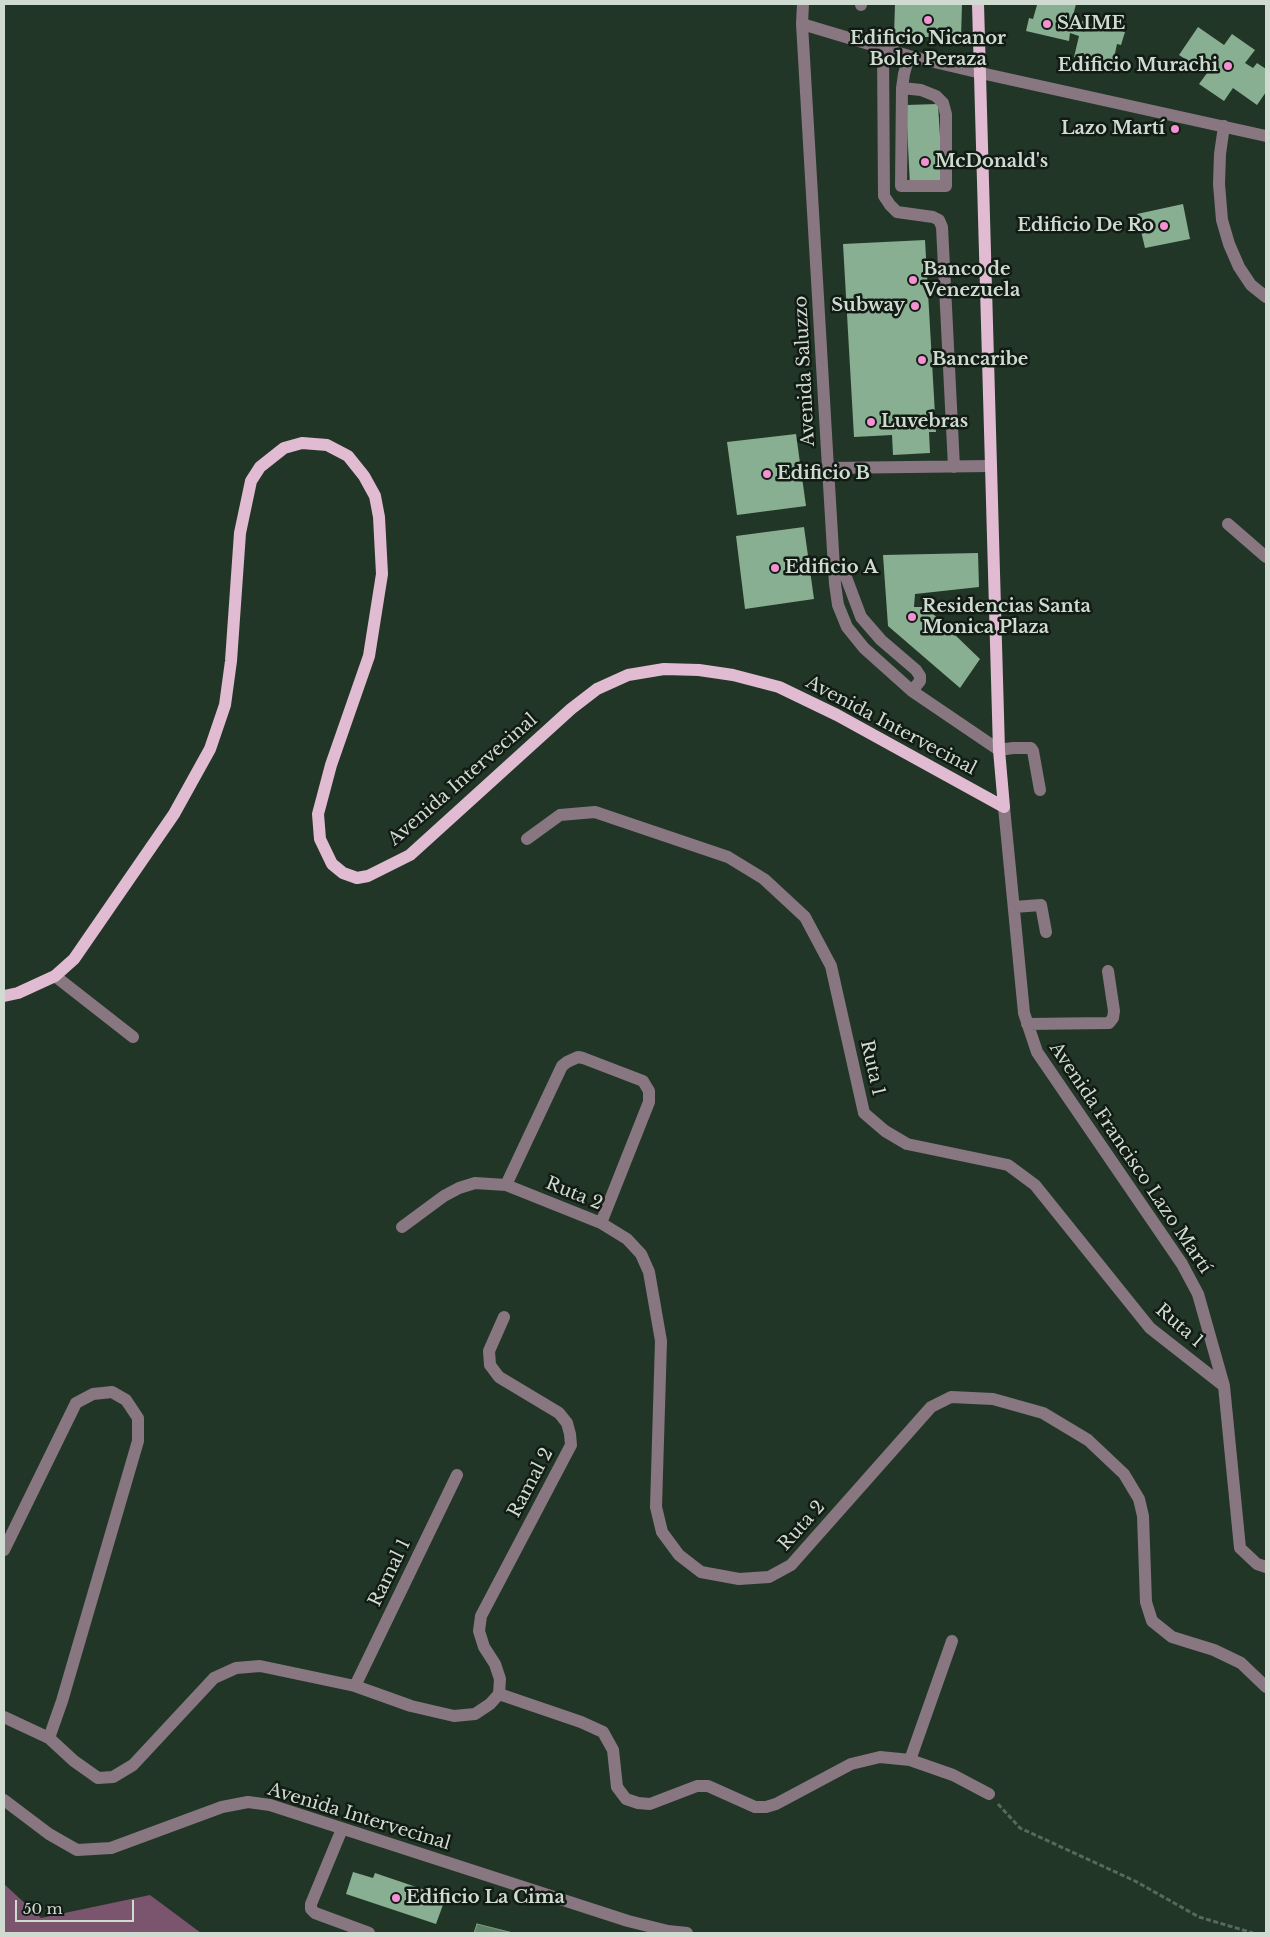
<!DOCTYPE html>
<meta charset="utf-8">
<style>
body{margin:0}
#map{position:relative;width:1270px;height:1937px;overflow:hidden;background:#223627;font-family:"Libre Baskerville",serif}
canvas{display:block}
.frame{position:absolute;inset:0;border:5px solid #cfdbd1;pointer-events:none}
.scale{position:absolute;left:15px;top:1900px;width:119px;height:22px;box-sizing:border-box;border:2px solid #cfdbd1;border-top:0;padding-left:6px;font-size:15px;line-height:18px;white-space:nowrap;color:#cfdbd1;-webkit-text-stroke:4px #121b14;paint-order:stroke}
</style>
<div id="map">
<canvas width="1270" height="1937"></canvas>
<div class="frame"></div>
<div class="scale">50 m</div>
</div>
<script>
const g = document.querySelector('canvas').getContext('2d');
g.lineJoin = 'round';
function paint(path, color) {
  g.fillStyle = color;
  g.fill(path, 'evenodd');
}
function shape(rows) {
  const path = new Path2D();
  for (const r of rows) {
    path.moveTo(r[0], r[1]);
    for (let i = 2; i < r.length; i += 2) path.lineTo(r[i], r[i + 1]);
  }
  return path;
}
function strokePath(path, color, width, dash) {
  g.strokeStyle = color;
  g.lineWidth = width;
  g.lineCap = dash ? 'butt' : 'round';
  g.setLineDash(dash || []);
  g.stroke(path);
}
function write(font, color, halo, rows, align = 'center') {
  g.font = font + ' "Libre Baskerville",serif';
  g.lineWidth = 5;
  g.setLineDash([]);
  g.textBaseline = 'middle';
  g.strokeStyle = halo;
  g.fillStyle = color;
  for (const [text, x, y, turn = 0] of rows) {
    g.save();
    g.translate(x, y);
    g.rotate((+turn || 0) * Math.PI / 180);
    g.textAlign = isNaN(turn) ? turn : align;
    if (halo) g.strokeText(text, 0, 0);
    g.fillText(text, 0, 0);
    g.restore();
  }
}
paint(shape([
 [4,1884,41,1918,150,1895,201,1933,4,1933]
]), '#7a556d');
const water = shape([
 [477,1924,513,1933,474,1933,477,1924]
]);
paint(water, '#5d8266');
strokePath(water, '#7f9d86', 1);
paint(shape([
 [895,4,962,4,961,38,894,36],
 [1033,4,1076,4,1071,24,1081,27,1082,21,1125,32,1121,45,1117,44,1114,58,1116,58,1114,67,1074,57,1079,36,1070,33,1069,41,1026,31,1029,18,1033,19,1037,5],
 [1198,27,1224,45,1232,34,1255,50,1245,63,1253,68,1257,63,1266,69,1266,92,1257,105,1233,88,1224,101,1199,84,1210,69,1202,64,1199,68,1179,55],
 [938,104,943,185,910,186,906,105],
 [1183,204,1190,239,1145,248,1137,214],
 [925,240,936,432,929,432,930,453,893,455,892,435,854,437,843,244],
 [796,434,806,506,737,515,727,442],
 [804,527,814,599,745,609,736,536],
 [978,553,979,587,915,594,914,607,926,607,980,659,960,688,888,626,883,555],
 [353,1872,373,1878,375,1873,425,1890,423,1895,444,1902,436,1924,346,1894]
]), '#88af91');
strokePath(shape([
 [998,1804,1020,1828,1135,1881,1199,1917,1253,1933]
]), '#57695b', 3, [5, 2.5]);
strokePath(shape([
 [803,4,802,24,828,468,835,584,838,605,847,627,864,648,912,691,999,750,1013,748,1031,748,1033,751,1040,790],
 [861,5,861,4],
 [802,24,909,56,981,73,1266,136],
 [883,48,884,196,890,205,897,212,933,217,939,220,942,227,954,467],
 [902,88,921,90,936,96,943,103,946,114,946,186,901,186,902,88],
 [902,88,904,74,909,56],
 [1224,126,1220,154,1219,184,1222,220,1229,244,1239,267,1251,285,1266,297],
 [828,468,991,466],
 [1228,524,1266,557],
 [846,577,861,617,881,640,916,670,920,676,920,681,912,691],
 [1004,807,1024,1013,1037,1052,1182,1264,1198,1294,1224,1386,1240,1548,1257,1564,1266,1567],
 [527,839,560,815,595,812,728,857,764,879,805,917,831,966,864,1113,885,1131,907,1144,1008,1165,1035,1185,1150,1328,1224,1386],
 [1014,907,1041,905,1046,932],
 [55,976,133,1037],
 [1027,1024,1109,1023,1113,1018,1114,1011,1108,971],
 [506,1185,562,1066,567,1062,578,1057,583,1058,643,1081,649,1091,649,1102,601,1223],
 [402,1227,444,1196,459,1188,475,1183,506,1185,601,1223,627,1239,641,1254,649,1272,661,1341,656,1507,662,1532,679,1555,701,1572,739,1579,769,1577,791,1565,931,1407,951,1397,993,1399,1043,1413,1088,1440,1124,1474,1139,1499,1143,1516,1146,1602,1152,1621,1172,1637,1214,1650,1241,1663,1266,1687],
 [4,1550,76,1403,93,1394,112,1392,126,1400,138,1418,138,1441,62,1701,49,1738],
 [355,1686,457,1475],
 [499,1694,500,1679,495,1664,484,1647,479,1631,481,1616,571,1445,570,1434,567,1423,559,1413,499,1377,490,1365,489,1351,504,1317],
 [4,1717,49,1738,74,1761,98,1778,113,1777,133,1765,214,1678,236,1668,260,1666,355,1686,411,1706,454,1716,475,1714,490,1704,499,1694,581,1722,603,1732,613,1750,617,1787,626,1799,638,1803,650,1804,697,1786,708,1786,755,1807,766,1807,776,1804,851,1764,880,1757,910,1760,953,1775,989,1794],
 [910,1760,952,1641],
 [4,1800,49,1834,77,1850,111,1848,222,1807,248,1802,270,1805,628,1921,668,1931,687,1933],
 [342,1829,311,1904,311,1909,315,1913,369,1933]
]), '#887681', 12);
strokePath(shape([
 [978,4,999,750,1004,807],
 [4,996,18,993,55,976,74,959,174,814,210,749,225,705,231,661,240,533,251,481,260,467,284,448,302,443,327,445,348,456,364,476,375,496,379,517,382,574,369,656,331,765,318,814,320,839,332,864,343,873,357,878,368,876,410,855,571,709,597,689,628,675,664,669,699,670,733,675,779,687,837,715,1004,807]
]), '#e0bbd2', 12);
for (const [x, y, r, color] of [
 [928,20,5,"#f491d4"],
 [1047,24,5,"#f491d4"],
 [1228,66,5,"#f491d4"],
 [1175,129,5,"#f491d4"],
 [925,162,5,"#f491d4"],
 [1164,226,5,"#f491d4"],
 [913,280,5,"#f491d4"],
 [915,306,5,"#f491d4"],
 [922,360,5,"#f491d4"],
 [871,422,5,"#f491d4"],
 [767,474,5,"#f491d4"],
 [775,568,5,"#f491d4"],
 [912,617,5,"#f491d4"],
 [396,1898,5,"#f491d4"]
]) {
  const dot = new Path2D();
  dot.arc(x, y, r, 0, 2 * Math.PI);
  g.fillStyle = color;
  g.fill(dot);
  strokePath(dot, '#121b14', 2);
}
write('bold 18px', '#cfdbd1', '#121b14', [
 ["SAIME",1057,24],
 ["Edificio Nicanor",928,39,"center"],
 ["Bolet Peraza",928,60,"center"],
 ["Edificio Murachi",1218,66,"right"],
 ["Lazo Martí",1165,129,"right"],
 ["McDonald's",935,162],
 ["Edificio De Ro",1154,226,"right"],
 ["Banco de",923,270],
 ["Venezuela",923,291],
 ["Subway",905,306,"right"],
 ["Bancaribe",932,360],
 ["Luvebras",881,422],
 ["Edificio B",777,474],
 ["Edificio A",785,568],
 ["Residencias Santa",922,607],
 ["Monica Plaza",922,628],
 ["Edificio La Cima",406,1898]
], 'left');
write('18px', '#cfdbd1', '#121b14', [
 ["Avenida Saluzzo",805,371,-93],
 ["Avenida Intervecinal",891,726,28],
 ["Avenida Intervecinal",463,780,-41],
 ["Ruta 1",872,1068,77],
 ["Avenida Francisco Lazo Martí",1130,1158,56],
 ["Ruta 2",574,1194,22],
 ["Ruta 1",1179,1326,41],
 ["Ramal 2",531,1483,-62],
 ["Ruta 2",802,1526,-48],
 ["Ramal 1",390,1573,-64],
 ["Avenida Intervecinal",359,1817,17]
]);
</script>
